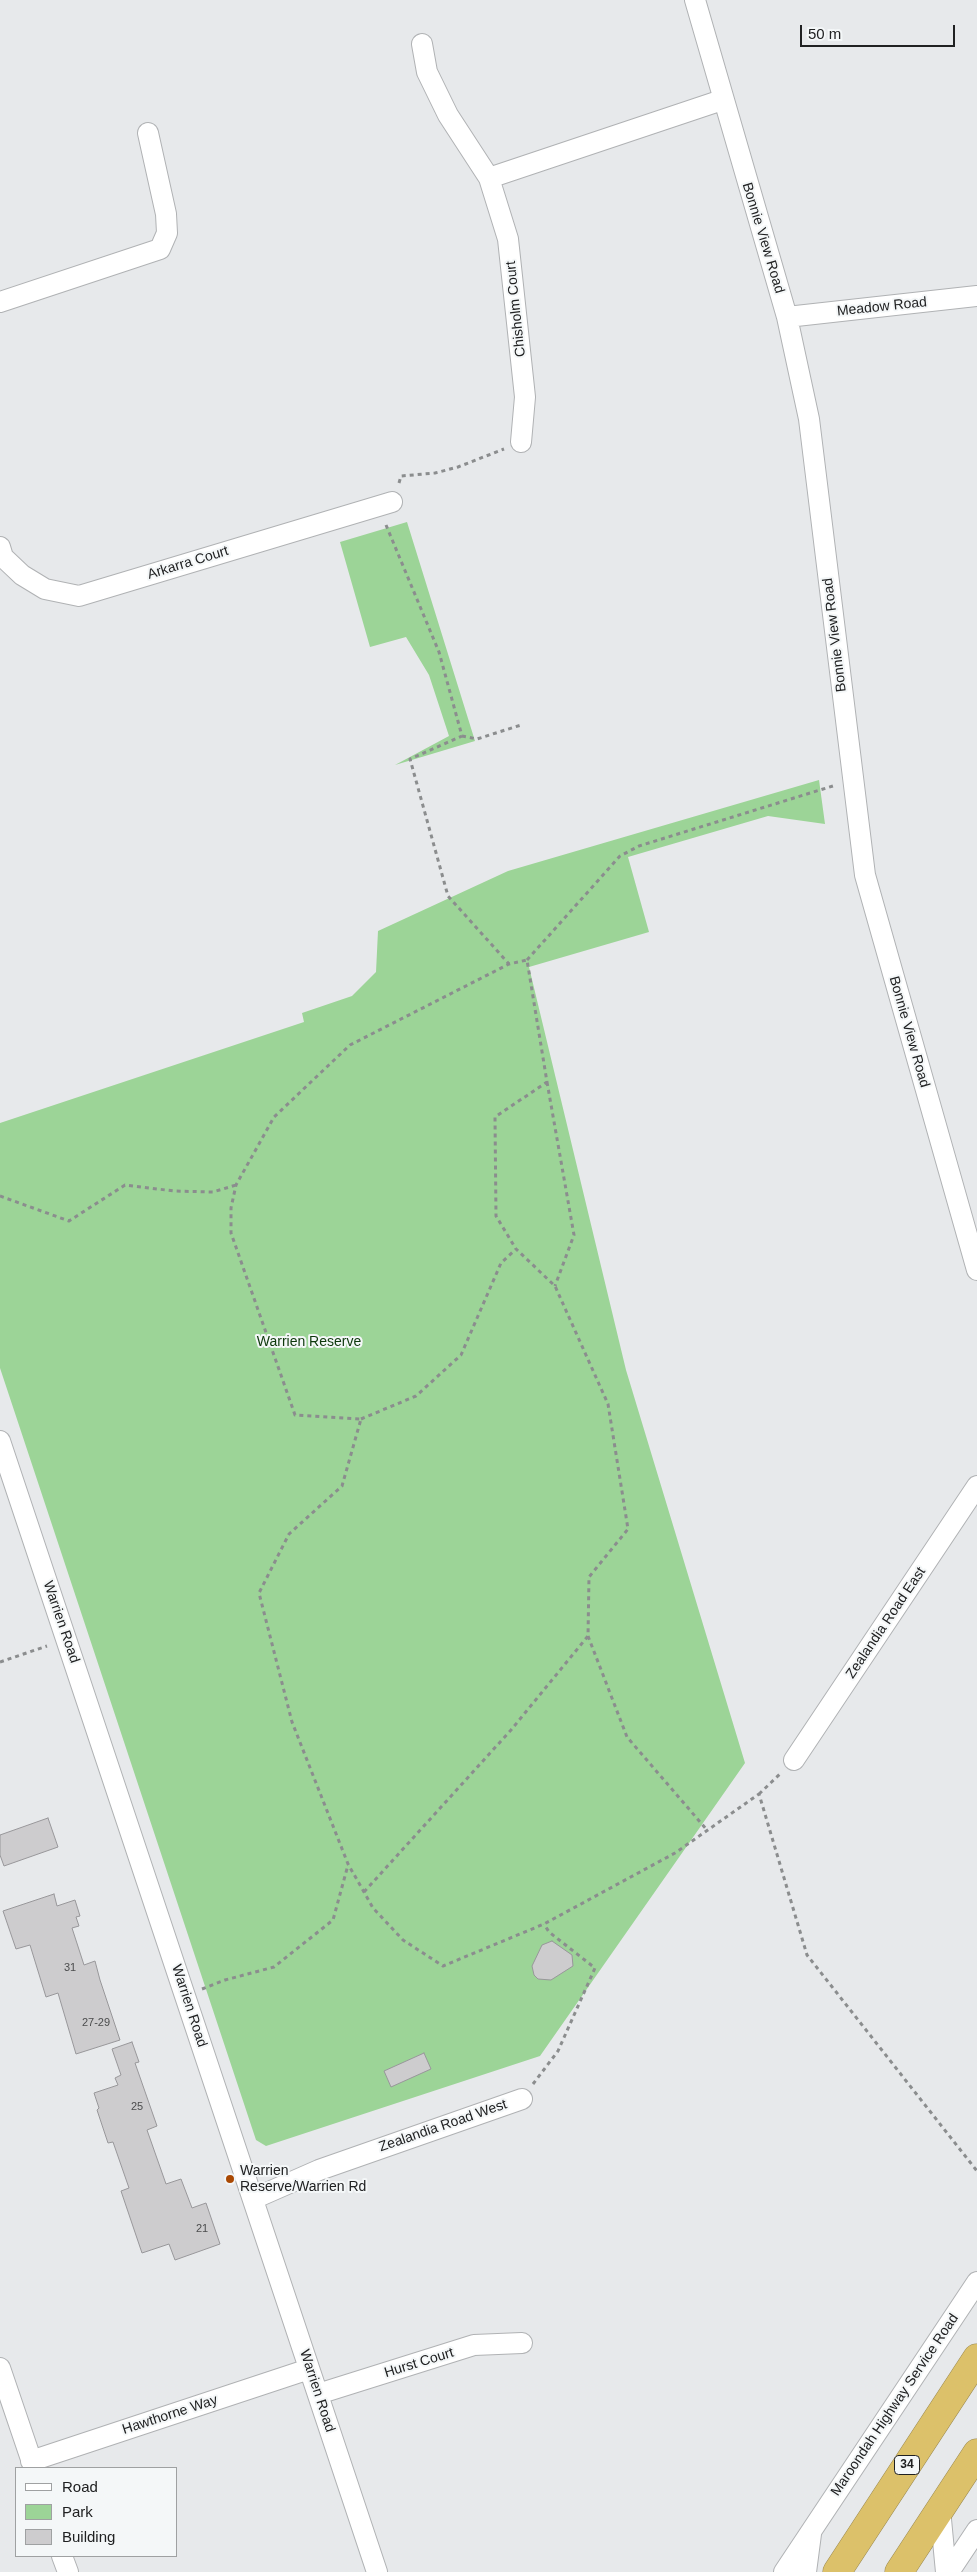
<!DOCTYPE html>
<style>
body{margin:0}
#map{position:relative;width:977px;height:2572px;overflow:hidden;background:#e7e9eb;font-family:Arial,sans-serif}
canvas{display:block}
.legend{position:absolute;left:15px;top:2467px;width:162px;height:90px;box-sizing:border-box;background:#f4f7f8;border:1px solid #9fa1a2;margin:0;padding:6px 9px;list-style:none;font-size:15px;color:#202122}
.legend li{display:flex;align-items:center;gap:10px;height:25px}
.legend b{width:25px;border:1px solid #9fa1a2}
.scale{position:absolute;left:800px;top:25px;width:155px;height:22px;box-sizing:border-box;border:2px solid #202122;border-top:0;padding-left:6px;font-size:15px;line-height:18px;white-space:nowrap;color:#202122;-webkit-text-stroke:4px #f4f7f8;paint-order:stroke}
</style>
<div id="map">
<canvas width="977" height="2572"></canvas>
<ul class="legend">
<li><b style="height:6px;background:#fff"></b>Road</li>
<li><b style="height:14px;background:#9cd497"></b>Park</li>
<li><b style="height:14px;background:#cdccce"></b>Building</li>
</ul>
<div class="scale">50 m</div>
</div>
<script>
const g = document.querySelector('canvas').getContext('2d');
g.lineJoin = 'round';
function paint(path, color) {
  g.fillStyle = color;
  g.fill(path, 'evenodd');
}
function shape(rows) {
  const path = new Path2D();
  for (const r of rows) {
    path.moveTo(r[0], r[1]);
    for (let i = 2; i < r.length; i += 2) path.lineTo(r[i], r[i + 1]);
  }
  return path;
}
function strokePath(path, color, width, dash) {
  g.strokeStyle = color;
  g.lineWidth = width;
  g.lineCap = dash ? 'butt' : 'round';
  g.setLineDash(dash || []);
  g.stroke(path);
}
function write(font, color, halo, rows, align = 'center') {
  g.font = font + ' Arial,sans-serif';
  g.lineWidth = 4;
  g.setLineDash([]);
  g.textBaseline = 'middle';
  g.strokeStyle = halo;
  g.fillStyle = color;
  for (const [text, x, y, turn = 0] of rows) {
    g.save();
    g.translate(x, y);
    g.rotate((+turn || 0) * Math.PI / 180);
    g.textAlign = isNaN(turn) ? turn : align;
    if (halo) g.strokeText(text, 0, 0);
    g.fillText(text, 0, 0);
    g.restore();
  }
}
paint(shape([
 [407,522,475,741,395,765,449,736,429,675,406,637,370,647,340,542],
 [819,780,825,824,768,816,628,857,649,932,529,967,626,1370,745,1763,540,2056,266,2146,256,2140,0,1368,0,1123,304,1022,302,1013,352,996,376,972,378,931,508,871]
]), '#9cd497');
const building = shape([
 [48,1818,58,1847,4,1866,0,1855,0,1835,48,1818],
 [54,1894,57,1906,75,1900,80,1916,76,1917,79,1926,72,1928,84,1965,95,1961,100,1980,120,2040,76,2054,58,1993,46,1997,30,1945,16,1949,3,1911,54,1894],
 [552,1941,572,1955,573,1966,551,1980,538,1979,534,1975,532,1966,542,1945,552,1941],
 [132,2042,139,2062,135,2063,157,2126,147,2130,166,2184,181,2179,192,2208,206,2203,220,2244,175,2260,169,2244,142,2253,121,2191,129,2188,113,2142,108,2143,97,2110,99,2108,94,2093,118,2085,115,2078,121,2075,112,2049,132,2042],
 [424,2053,431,2069,391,2087,384,2071,424,2053]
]);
paint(building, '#cdccce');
strokePath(building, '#98979a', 1);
const street = shape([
 [695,0,787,317,809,419,865,875,977,1270],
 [422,44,427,72,448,115,489,178,508,239,525,397,521,442],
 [489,178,722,100],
 [0,302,160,249,167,233,166,214,148,133],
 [787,317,977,296],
 [0,547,3,557,22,575,45,589,79,596,392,502],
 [0,1441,377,2572],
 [794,1760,977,1486],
 [253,2199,319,2170,522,2099],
 [0,2368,34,2468],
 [318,2394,474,2345,522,2343],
 [31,2461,309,2369],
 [940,2509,946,2572],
 [62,2556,68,2572],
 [784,2572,977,2282],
 [806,2572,811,2534],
 [949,2572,977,2530]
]);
const highway = shape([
 [837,2572,977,2358],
 [899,2572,977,2453]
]);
strokePath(street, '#b0b2b4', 22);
strokePath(highway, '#9a8951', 29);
strokePath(shape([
 [399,483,401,476,435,473,458,467,504,449],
 [386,525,439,652,462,736,410,759,448,896,509,964],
 [462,736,477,739,521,725],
 [527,960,620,856,639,846,836,785],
 [547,1082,574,1235,555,1286],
 [0,1196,69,1221,125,1185,174,1191,213,1192,236,1185],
 [361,1419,416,1396,461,1355,501,1263,516,1249],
 [588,1636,627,1737,707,1830],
 [0,1662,47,1646],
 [759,1794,780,1774],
 [364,1892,511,1730,588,1636,589,1577,628,1529,608,1404,555,1286,516,1249,496,1216,495,1117,547,1082,527,960,509,964,350,1045,274,1117,236,1185,231,1208,231,1233,295,1415,361,1419,342,1486,289,1534,259,1593,292,1722,348,1864,364,1892,373,1908,403,1940,443,1966,544,1924,675,1853,759,1794,807,1955,977,2171],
 [202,1989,225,1980,274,1967,333,1920,348,1865],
 [533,2084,558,2051,595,1968,549,1932,544,1924]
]), '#8b8d8e', 3, [4, 4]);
strokePath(street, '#fff', 20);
strokePath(highway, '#dcc16a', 28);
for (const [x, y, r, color] of [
 [230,2179,5,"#aa4903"]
]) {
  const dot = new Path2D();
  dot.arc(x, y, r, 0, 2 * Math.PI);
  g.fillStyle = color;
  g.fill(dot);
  strokePath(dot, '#f4f7f8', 2);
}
write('11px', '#4b4c4d', null, [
 ["31",70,1968],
 ["27-29",96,2023],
 ["25",137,2107],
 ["21",202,2229]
]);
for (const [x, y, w] of [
 [907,2465,25]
]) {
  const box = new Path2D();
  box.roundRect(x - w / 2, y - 9.5, w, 19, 4);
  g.fillStyle = '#f4f7f8';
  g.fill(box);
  strokePath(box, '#202122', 1);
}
write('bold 12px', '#202122', null, [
 ["34",907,2465]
]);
write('14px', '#202122', '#f4f7f8', [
 ["Bonnie View Road",763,238,73],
 ["Meadow Road",882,307,-6],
 ["Chisholm Court",516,309,-96],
 ["Arkarra Court",188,563,-17],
 ["Bonnie View Road",835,635,-97],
 ["Bonnie View Road",909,1032,74],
 ["Warrien Road",61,1622,71],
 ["Zealandia Road East",886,1623,-56],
 ["Warrien Road",189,2006,72],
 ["Zealandia Road West",443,2126,-19],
 ["Hurst Court",419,2363,-17],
 ["Warrien Road",317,2391,72],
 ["Maroondah Highway Service Road",895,2405,-56],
 ["Hawthorne Way",170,2415,-18]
]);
write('14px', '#0e390c', '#f4f7f8', [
 ["Warrien Reserve",309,1342]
]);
write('14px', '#202122', '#f4f7f8', [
 ["Warrien",240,2171],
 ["Reserve/Warrien Rd",240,2187]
], 'left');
</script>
